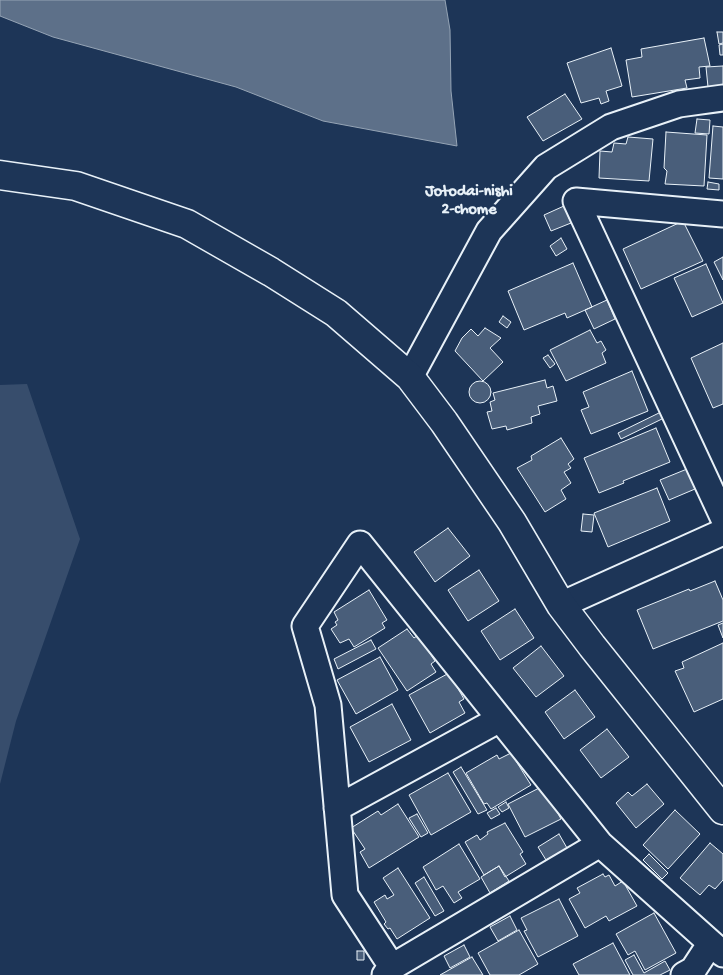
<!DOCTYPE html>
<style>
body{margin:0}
canvas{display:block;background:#1d3557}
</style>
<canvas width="723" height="975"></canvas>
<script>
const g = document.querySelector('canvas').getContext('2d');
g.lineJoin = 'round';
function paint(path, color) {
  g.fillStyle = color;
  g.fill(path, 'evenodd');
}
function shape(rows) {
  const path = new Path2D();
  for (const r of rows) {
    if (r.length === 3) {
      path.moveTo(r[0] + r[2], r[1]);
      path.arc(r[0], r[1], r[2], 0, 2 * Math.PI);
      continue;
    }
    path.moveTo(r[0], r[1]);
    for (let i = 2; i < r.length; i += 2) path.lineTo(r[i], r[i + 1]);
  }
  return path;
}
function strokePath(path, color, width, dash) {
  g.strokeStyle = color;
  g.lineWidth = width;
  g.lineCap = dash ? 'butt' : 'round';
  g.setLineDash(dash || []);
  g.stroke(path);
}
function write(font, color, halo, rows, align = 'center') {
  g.font = font + ' "Gochi Hand",sans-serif';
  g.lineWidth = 5;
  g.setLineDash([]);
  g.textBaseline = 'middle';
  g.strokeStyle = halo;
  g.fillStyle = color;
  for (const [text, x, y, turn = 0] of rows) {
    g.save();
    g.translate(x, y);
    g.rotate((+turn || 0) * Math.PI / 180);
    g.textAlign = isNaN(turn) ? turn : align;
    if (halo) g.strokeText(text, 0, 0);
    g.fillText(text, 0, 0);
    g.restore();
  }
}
paint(shape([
 [27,384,80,539,16,721,0,784,0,385]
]), '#374d6c');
const water = shape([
 [0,0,445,0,450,30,451,91,457,146,323,121,236,87,53,37,0,16,0,0]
]);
paint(water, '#5d7089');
strokePath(water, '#95a4b5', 1);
const building = shape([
 [717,32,723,32,723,43,719,44,717,32],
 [704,38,710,66,699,67,700,78,685,80,687,88,632,97,626,60,642,57,641,49,704,38],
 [723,44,723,55,720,55,719,45,723,44],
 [611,48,622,86,606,91,609,101,601,104,599,98,581,103,567,63,611,48],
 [723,66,723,85,708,87,706,67,723,66],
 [565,94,582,119,543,141,527,117,565,94],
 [697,119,710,120,709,134,695,133,697,119],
 [713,126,723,127,723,179,709,178,713,126],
 [666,132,707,135,704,186,665,184,667,171,664,168,666,132],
 [628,137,653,139,649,181,599,178,600,151,612,152,614,143,626,144,628,137],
 [708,182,719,184,719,190,707,189,708,182],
 [564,206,571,223,551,231,544,215,564,206],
 [683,221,703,261,641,289,623,249,683,221],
 [561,238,567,249,556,256,550,246,561,238],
 [723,257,723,280,714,262,723,257],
 [573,263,592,307,567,318,565,313,524,330,508,291,573,263],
 [706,264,723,303,692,317,674,278,706,264],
 [607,300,615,319,594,329,585,310,607,300],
 [503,316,511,322,507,328,499,322,503,316],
 [485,328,501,338,490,348,503,362,483,381,455,351,462,338,471,329,478,336,485,328],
 [590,330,597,343,601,341,606,350,602,353,606,363,566,381,550,350,590,330],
 [723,343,723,404,713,408,691,358,723,343],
 [548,355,555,364,550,368,543,358,548,355],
 [632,371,648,411,591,434,581,410,589,407,583,392,632,371],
 [545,380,547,388,553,386,557,401,538,406,540,414,531,417,532,423,507,430,506,426,492,429,487,412,492,411,490,402,495,400,493,393,545,380],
 [480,392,11],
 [663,411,666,417,621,439,618,433,663,411],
 [656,428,670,462,623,481,624,483,599,493,584,458,656,428],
 [561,438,574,459,568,464,571,468,564,472,571,483,561,490,566,499,545,512,517,468,532,460,531,456,561,438],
 [687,469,695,489,669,500,660,480,687,469],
 [657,488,670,521,608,547,594,513,657,488],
 [583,514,594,515,592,532,581,531,583,514],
 [448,528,470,556,435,582,414,552,448,528],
 [479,570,499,601,468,621,448,590,479,570],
 [715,581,723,600,723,621,653,649,637,610,689,589,690,591,715,581],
 [369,590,387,620,382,623,385,628,354,647,349,639,340,643,331,629,337,625,335,622,338,620,334,612,369,590],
 [515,609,534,638,500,660,481,631,515,609],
 [723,623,723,638,718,625,723,623],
 [407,629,414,638,418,635,435,661,431,664,436,672,407,691,378,648,407,629],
 [371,640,376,649,338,669,334,659,371,640],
 [723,643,723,699,694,712,675,671,684,668,682,662,723,643],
 [541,646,564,676,536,697,513,668,541,646],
 [380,657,398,690,356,714,337,680,380,657],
 [449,673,464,699,459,702,465,713,430,733,409,695,449,673],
 [575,690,595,717,564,739,545,712,575,690],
 [392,704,411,740,369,762,350,727,392,704],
 [607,729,629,757,601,778,580,750,607,729],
 [511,753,531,785,491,809,487,803,484,804,466,773,497,755,499,759,511,753],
 [461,767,487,810,478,814,453,772,461,767],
 [448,773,471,812,431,835,409,795,448,773],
 [647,784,664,804,636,828,616,803,628,792,632,796,647,784],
 [543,786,561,819,525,837,508,804,543,786],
 [506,802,509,808,502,812,498,807,506,802],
 [398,804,419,837,369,868,360,852,365,849,351,828,378,811,381,815,398,804],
 [496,808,500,814,491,819,487,813,496,808],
 [675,810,700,834,668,869,643,845,675,810],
 [417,814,428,833,421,837,409,818,417,814],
 [505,823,523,852,520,854,526,864,505,877,499,866,484,875,465,842,477,835,480,840,488,834,487,832,505,823],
 [559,834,567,848,546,860,538,847,559,834],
 [710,843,723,854,723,880,715,889,709,885,700,895,680,878,710,843],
 [459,844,480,879,458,892,462,898,454,903,443,886,436,890,423,867,459,844],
 [649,854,668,873,662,879,643,860,649,854],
 [499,866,509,881,490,893,481,877,499,866],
 [398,868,430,918,397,939,390,928,388,929,384,924,386,922,374,902,385,895,387,899,394,895,383,878,398,868],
 [603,874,605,877,609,875,615,886,623,881,637,906,609,921,606,916,585,928,569,899,580,893,577,888,603,874],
 [424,877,444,911,435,916,415,883,424,877],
 [559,899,578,936,538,957,524,931,527,930,521,918,559,899],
 [654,913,676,953,645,970,635,951,628,955,616,934,654,913],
 [510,916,517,930,498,941,490,927,510,916],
 [519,930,538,964,519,975,490,975,478,953,519,930],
 [613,943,630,975,579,975,573,964,613,943],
 [464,945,470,957,450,968,444,956,464,945],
 [357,951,364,951,364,960,357,960,357,951],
 [634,955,644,973,665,961,670,970,660,975,633,975,625,960,634,955],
 [472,957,483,975,440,975,472,957]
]);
paint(building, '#495e7a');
strokePath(building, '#e8f1f8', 1);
const minor = shape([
 [723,214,576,201,723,517],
 [410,377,489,231,546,167,611,127,679,104,723,98],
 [561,605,723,532],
 [337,808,500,719],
 [392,967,600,844],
 [385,975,392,967,345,895,328,705,305,626,360,544,600,844,723,954],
 [684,975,693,970,710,944]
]);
const tertiary = shape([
 [0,175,76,186,187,224,271,272,336,313,410,377,444,422,512,522,561,605,592,646,723,810]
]);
strokePath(minor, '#e8f1f8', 29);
strokePath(tertiary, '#e8f1f8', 31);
strokePath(minor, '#1d3557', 25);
strokePath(tertiary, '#1d3557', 28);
write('bold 16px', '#e8f1f8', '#1d3557', [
 ["Jotodai-nishi",469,193],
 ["2-chome",469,211]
]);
</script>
